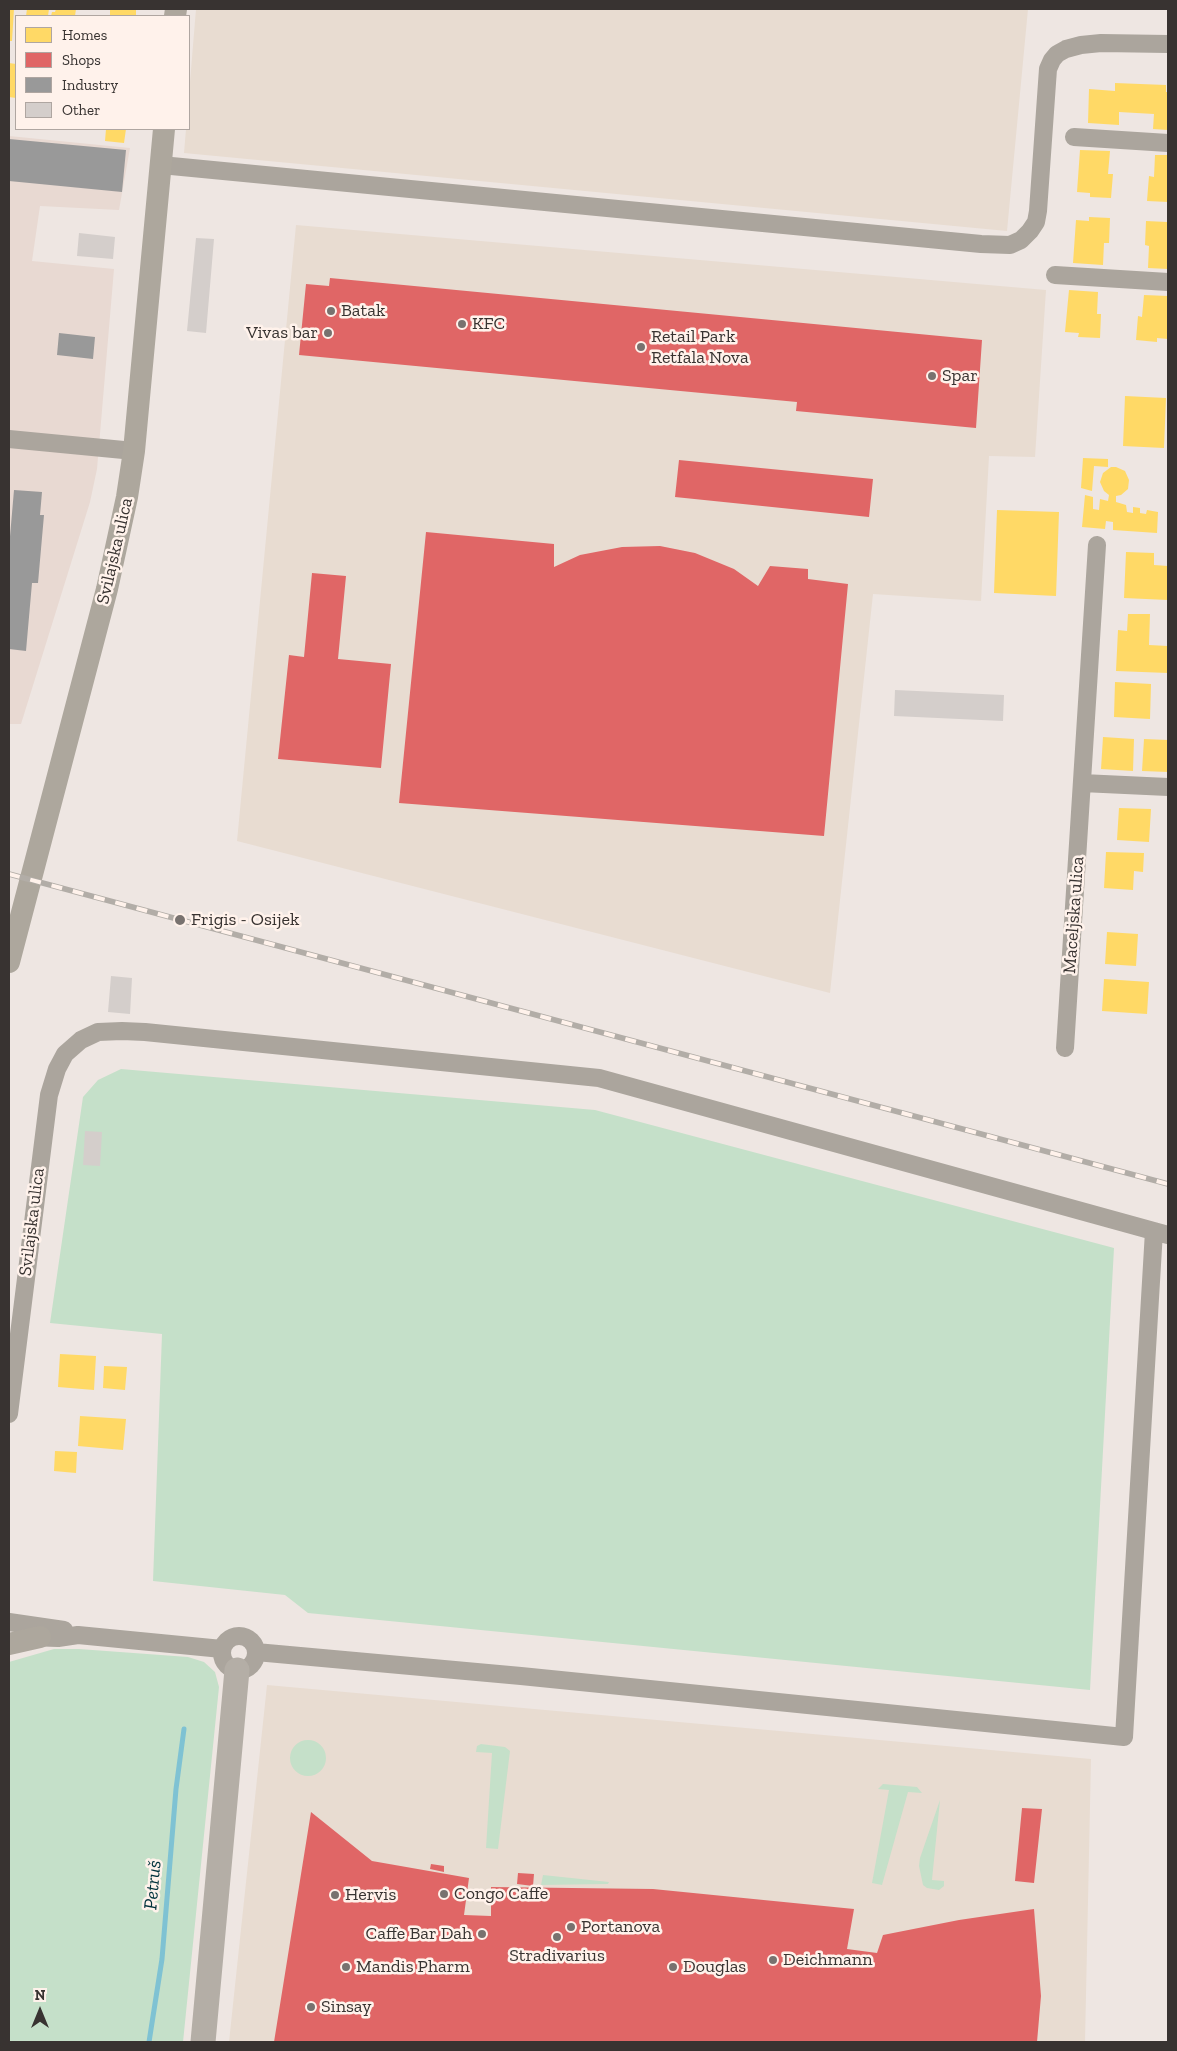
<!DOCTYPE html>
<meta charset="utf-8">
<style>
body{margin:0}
#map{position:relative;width:1177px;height:2051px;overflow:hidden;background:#eee6e2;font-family:"Zilla Slab",serif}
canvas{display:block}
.frame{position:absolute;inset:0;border:10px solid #383331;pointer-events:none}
.legend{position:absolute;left:15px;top:15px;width:175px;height:115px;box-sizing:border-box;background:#fff2eb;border:1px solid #afa6a1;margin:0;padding:6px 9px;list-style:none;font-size:15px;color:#383331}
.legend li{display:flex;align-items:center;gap:10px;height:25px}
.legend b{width:25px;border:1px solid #afa6a1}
.north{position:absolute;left:15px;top:1986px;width:50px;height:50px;-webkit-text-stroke:4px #fff2eb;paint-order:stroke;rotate:0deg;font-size:14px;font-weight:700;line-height:20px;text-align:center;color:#383331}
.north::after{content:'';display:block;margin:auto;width:18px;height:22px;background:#383331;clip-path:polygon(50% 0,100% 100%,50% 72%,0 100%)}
</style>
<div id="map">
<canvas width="1177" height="2051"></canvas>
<div class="frame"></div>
<ul class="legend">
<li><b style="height:14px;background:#ffd966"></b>Homes</li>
<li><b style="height:14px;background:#e06666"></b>Shops</li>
<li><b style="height:14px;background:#999"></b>Industry</li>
<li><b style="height:14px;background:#d4cecb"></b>Other</li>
</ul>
<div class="north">N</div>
</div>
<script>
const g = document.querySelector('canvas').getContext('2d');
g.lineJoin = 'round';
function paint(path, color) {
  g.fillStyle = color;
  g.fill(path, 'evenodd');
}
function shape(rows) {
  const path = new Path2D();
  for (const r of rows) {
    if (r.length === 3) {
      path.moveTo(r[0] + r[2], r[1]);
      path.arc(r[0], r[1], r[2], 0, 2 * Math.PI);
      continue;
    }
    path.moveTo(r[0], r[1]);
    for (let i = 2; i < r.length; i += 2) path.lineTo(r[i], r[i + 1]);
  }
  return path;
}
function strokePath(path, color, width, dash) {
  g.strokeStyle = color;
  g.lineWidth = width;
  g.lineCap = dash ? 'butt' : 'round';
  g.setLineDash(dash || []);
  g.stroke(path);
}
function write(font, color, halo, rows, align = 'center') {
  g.font = font + ' "Zilla Slab",serif';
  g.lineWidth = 5;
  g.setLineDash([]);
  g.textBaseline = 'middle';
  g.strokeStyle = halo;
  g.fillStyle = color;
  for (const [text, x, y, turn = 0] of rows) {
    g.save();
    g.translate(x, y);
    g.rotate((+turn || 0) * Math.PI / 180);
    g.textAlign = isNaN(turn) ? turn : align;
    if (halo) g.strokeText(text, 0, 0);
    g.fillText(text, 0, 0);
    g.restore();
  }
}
paint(shape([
 [196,9,1028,9,1007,231,184,153,186,129,189,129,189,94],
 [296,225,1046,290,1035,457,989,456,981,601,873,594,830,993,237,841],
 [267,1685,1091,1759,1085,2042,229,2042]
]), '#e8dcd1');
paint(shape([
 [9,136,130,148,119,210,40,206,32,261,114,269,97,469,90,502,21,724,9,724]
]), '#e8d9d2');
paint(shape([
 [121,1069,595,1110,1114,1248,1090,1690,308,1613,285,1595,153,1581,162,1334,50,1323,83,1097,98,1080],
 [54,1649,79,1649,188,1657,204,1662,215,1672,219,1687,183,2042,9,2042,9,1662],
 [308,1758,18],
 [481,1744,505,1747,510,1751,498,1849,486,1848,492,1753,476,1752,477,1746],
 [883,1784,917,1787,922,1793,908,1792,882,1885,872,1883,889,1790,878,1789],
 [940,1800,932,1880,944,1881,944,1886,939,1890,927,1888,923,1885,919,1866,920,1858],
 [543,1875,609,1882,608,1884,541,1885]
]), '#c5e0c9');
paint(shape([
 [9,9,14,9,12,41,9,41],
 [27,9,49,9,48,16,26,16],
 [56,9,76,9,75,16,51,16,52,12,55,12],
 [110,9,136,9,136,16,110,16],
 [9,63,16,64,16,98,9,97],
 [1115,83,1166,85,1166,92,1168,92,1168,130,1153,129,1154,114,1119,112,1119,125,1088,123,1089,89,1115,91],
 [106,129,126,129,124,143,105,141],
 [1080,150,1110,151,1108,174,1113,174,1111,198,1090,197,1090,193,1077,192],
 [1155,155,1168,155,1168,202,1147,201,1149,176,1154,177],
 [1089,217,1110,218,1109,243,1104,243,1103,265,1073,263,1076,220,1089,221],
 [1146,221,1167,222,1168,269,1148,268,1149,246,1145,245],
 [1069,290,1098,292,1097,314,1101,314,1100,338,1078,337,1079,333,1065,332],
 [1144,295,1168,296,1168,339,1157,338,1157,342,1136,340,1138,316,1142,317],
 [1125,396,1166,398,1164,448,1123,446],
 [1083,458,1108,459,1108,467,1094,466,1092,491,1081,488],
 [1111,467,1116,467,1125,471,1129,480,1128,489,1121,495,1116,496,1116,502,1126,505,1127,512,1133,513,1133,507,1140,508,1140,513,1146,514,1147,510,1158,512,1157,533,1113,530,1113,522,1106,521,1105,529,1082,527,1085,495,1093,497,1093,509,1099,510,1100,499,1108,501,1109,495,1104,491,1100,482,1103,473],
 [997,510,1059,512,1056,596,994,593],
 [1126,552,1154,553,1154,565,1168,566,1168,600,1124,598],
 [1128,614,1150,614,1149,645,1168,646,1168,673,1116,671,1118,630,1127,631],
 [1115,682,1151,684,1150,719,1114,717],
 [1103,737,1134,739,1133,771,1101,769],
 [1144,739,1168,740,1168,772,1142,771],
 [1119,808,1151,809,1149,842,1117,840],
 [1106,852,1144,853,1143,872,1134,871,1133,890,1104,888],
 [1107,932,1138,934,1136,966,1105,964],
 [1104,979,1149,982,1147,1014,1102,1011],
 [60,1354,96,1356,94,1390,58,1387],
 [104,1366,127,1367,125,1390,103,1388],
 [80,1416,126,1419,123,1450,78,1446],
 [55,1451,77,1452,76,1473,54,1471]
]), '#ffd966');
paint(shape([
 [330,278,982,340,976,428,796,411,797,402,299,355,306,284,329,286],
 [679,460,873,479,869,517,675,497],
 [426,532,554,544,554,567,580,555,622,547,660,546,695,553,734,569,758,586,770,566,808,569,808,579,848,584,824,836,399,803],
 [312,573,346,576,338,659,391,664,381,768,278,759,289,655,304,657],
 [1022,1808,1042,1809,1034,1883,1015,1881],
 [311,1812,372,1861,469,1878,464,1915,491,1916,491,1887,653,1889,854,1909,847,1949,877,1953,883,1935,959,1920,1034,1909,1041,1996,1037,2042,274,2042],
 [431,1864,444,1866,444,1872,430,1869],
 [518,1873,534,1874,533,1886,517,1884]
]), '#e06666');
paint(shape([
 [9,139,126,150,122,192,9,181],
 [59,333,95,337,93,359,57,355],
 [14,490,42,492,40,515,44,515,38,583,32,583,26,651,9,649,9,548]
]), '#999');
strokePath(shape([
 [149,2042,162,1959,176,1789,184,1729]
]), '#7fc2d3', 5);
paint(shape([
 [79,233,115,237,113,259,77,256],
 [196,238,214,239,206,333,187,331],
 [895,690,1004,695,1003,721,894,716],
 [111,976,132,978,130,1014,108,1012],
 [85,1131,102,1132,100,1166,83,1165]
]), '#d4cecb');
strokePath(shape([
 [1074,137,1168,143],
 [161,165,981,244,1010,245,1021,240,1030,231,1036,222,1038,211,1047,83,1048,69,1052,60,1057,54,1066,49,1081,45,1101,43,1168,44],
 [1055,275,1168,282],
 [9,439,134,451],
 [1082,783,1168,787],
 [1065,1048,1097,545],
 [9,1414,49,1095,57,1069,65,1054,81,1040,98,1032,122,1031,145,1032,599,1078,1168,1235],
 [9,1622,64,1630],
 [239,1653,17],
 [27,1637,58,1638,78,1635,222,1649],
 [256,1652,521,1676,1124,1737,1154,1231]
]), '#aba59d', 18);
strokePath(shape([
 [175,16,176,9],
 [9,962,107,589,127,497,134,451,164,129],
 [9,1644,40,1637]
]), '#ada79d', 22);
strokePath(shape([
 [203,2042,237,1670]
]), '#b4aea6', 25);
const rail = shape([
 [9,874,1168,1184]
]);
strokePath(rail, '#b2ada7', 5.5);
strokePath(rail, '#fff2eb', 4, [11]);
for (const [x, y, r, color] of [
 [331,311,5,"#78726f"],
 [462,324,5,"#78726f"],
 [328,333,5,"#78726f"],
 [641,347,5,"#78726f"],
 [932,376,5,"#78726f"],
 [180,920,6,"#78726f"],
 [444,1894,5,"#78726f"],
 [335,1895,5,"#78726f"],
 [571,1927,5,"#78726f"],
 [482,1934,5,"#78726f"],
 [557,1937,5,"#78726f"],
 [773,1960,5,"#78726f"],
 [346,1967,5,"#78726f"],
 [673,1967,5,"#78726f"],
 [311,2007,5,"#78726f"]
]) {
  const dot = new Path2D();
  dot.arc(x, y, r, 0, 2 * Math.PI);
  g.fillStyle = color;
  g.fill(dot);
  strokePath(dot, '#fff2eb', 2);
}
write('18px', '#383331', '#fff2eb', [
 ["Batak",341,311],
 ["KFC",472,324],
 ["Vivas bar",318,333,"right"],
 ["Retail Park",651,337],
 ["Retfala Nova",651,358],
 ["Spar",942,376],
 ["Frigis - Osijek",191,920],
 ["Congo Caffe",454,1894],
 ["Hervis",345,1895],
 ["Portanova",581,1927],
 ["Caffe Bar Dah",472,1934,"right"],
 ["Stradivarius",557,1956,"center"],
 ["Deichmann",783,1960],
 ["Mandis Pharm",356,1967],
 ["Douglas",683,1967],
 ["Sinsay",321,2007]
], 'left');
write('18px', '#383331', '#fff2eb', [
 ["Svilajska ulica",115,551,-77],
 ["Maceljska ulica",1074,915,-86],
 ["Svilajska ulica",32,1222,-83]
]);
write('italic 19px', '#01323c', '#fff2eb', [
 ["Petruš",153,1885,-85]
]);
</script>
